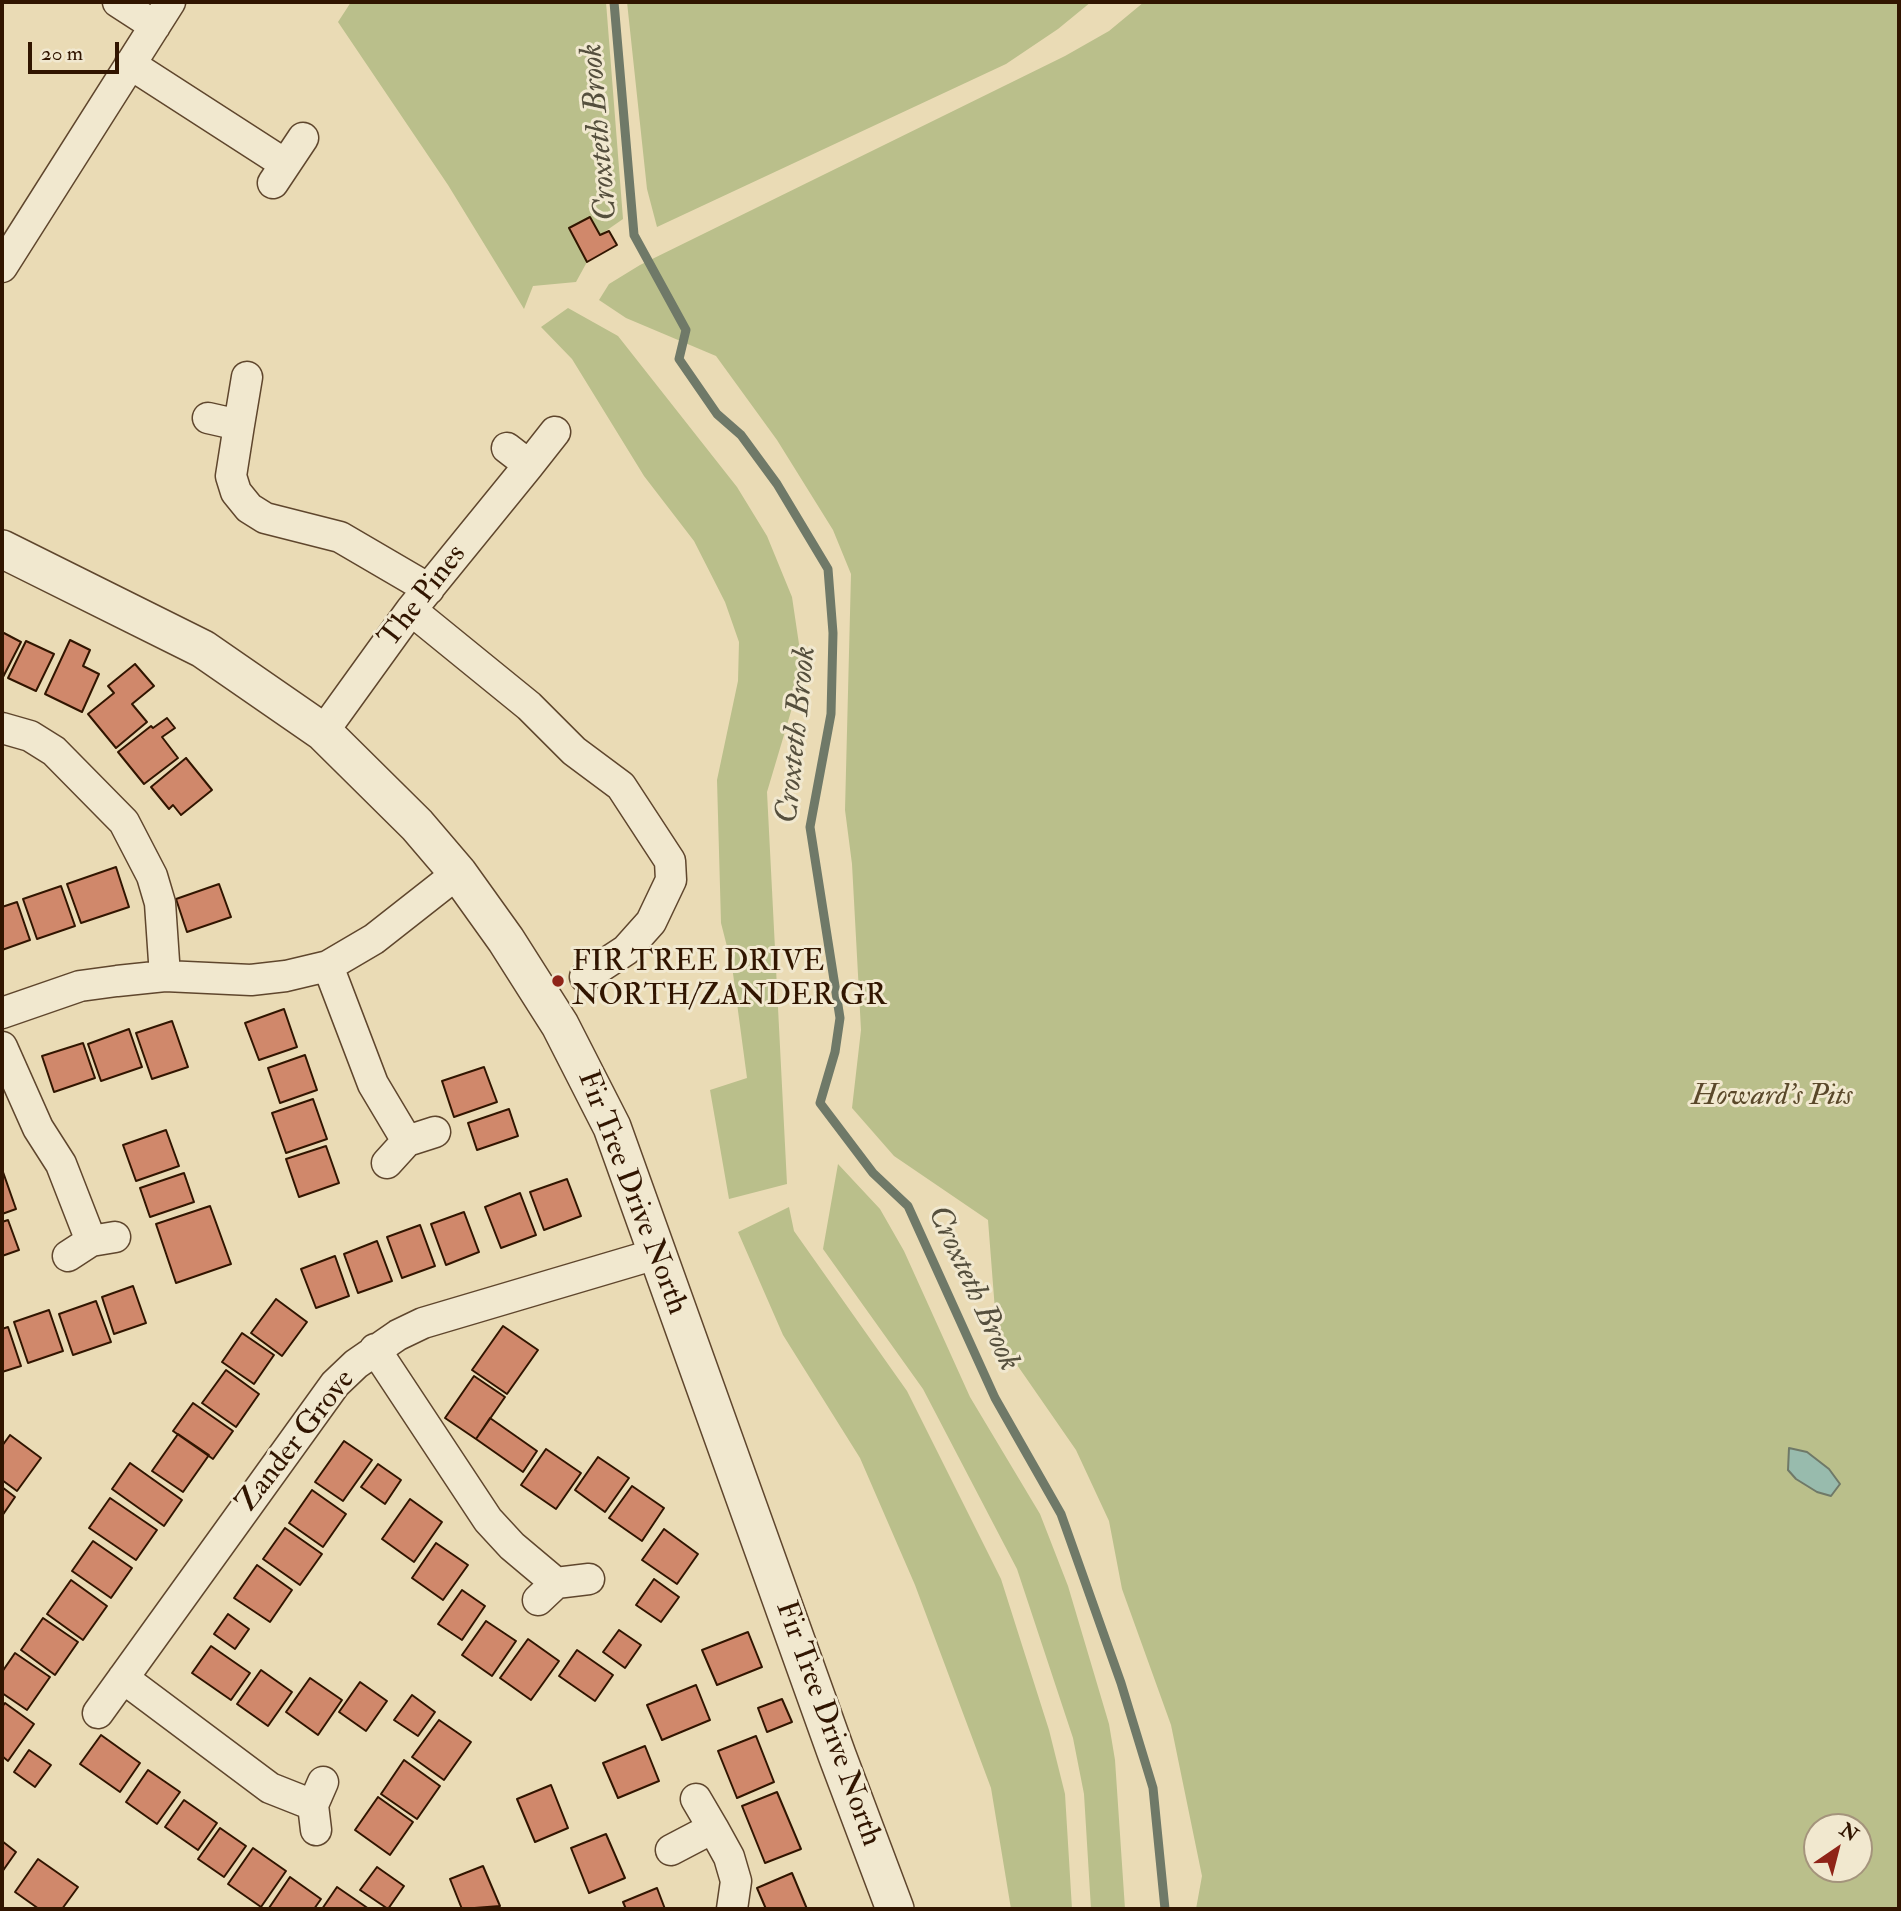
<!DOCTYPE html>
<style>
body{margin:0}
#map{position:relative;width:1901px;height:1911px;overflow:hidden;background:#eadbb5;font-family:"IM FELL Double Pica",serif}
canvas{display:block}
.frame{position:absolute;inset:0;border:4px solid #311500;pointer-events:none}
.north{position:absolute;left:1803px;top:1813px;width:70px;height:70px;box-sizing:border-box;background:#f1e8cf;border:2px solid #a4947c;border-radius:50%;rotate:35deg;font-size:19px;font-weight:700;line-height:28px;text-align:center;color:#311500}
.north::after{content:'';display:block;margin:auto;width:24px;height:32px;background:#8f2418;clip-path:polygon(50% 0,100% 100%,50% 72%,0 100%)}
.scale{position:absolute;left:28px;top:42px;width:91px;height:32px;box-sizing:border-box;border:4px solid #311500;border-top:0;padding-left:9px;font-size:21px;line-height:24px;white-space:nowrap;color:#311500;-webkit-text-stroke:5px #f1e8cf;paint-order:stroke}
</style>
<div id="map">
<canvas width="1901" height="1911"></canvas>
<div class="frame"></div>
<div class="north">N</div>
<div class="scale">20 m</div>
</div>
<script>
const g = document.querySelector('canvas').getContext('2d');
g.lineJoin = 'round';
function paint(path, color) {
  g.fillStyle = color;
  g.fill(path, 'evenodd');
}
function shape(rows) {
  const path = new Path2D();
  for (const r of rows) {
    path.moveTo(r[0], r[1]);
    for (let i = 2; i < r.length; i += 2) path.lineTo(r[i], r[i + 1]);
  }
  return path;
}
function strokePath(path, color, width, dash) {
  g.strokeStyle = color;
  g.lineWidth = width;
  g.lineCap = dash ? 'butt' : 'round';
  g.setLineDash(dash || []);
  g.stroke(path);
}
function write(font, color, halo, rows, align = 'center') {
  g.font = font + ' "IM FELL Double Pica",serif';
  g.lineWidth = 6;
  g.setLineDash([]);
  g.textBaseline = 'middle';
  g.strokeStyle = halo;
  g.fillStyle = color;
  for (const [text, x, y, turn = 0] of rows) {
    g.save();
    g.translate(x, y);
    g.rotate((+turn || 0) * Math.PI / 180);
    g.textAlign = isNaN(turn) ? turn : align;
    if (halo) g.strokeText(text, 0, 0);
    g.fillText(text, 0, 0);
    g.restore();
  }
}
paint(shape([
 [351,2,606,2,623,219,600,235,590,217,569,228,587,262,576,282,533,286,524,309,448,185,338,22],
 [627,2,1091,2,1058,29,1006,64,657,227,647,189],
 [1144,2,1899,2,1899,1909,1196,1909,1202,1876,1171,1725,1122,1589,1109,1521,1076,1450,997,1336,988,1220,894,1156,852,1108,861,1030,852,864,845,810,851,574,833,530,777,440,716,356,626,318,599,300,609,284,640,265,1065,56,1109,31],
 [1817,1827,1859,1827,1859,1869,1817,1869],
 [568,308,618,336,737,487,767,536,792,597,803,671,767,792,787,1184,729,1199,710,1090,747,1078,732,966,721,923,717,780,738,681,739,642,725,602,694,541,644,476,572,359,541,327],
 [838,1164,880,1209,904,1251,970,1397,1040,1514,1068,1586,1109,1724,1115,1760,1125,1909,1091,1909,1084,1794,1073,1738,1017,1569,923,1389,823,1249],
 [789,1207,794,1231,907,1391,1001,1579,1049,1730,1065,1794,1072,1909,1011,1909,991,1788,915,1585,860,1458,783,1335,738,1232]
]), '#babf8b');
const water = shape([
 [1789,1448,1807,1452,1829,1469,1840,1484,1831,1496,1817,1492,1796,1479,1788,1470,1789,1448]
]);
paint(water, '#98bbad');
strokePath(water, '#6f7968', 2);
strokePath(shape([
 [614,2,634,235,686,330,679,359,717,414,741,435,777,484,828,569,833,633,831,714,810,827,840,1018,835,1052,820,1103,873,1173,908,1206,995,1398,1061,1514,1121,1683,1153,1788,1165,1909]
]), '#6f7968', 9);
const building = shape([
 [590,217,600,235,609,231,617,245,587,262,569,228,590,217],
 [2,632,21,642,2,679,2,632],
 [70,640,90,650,83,666,99,674,82,712,45,694,70,640],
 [26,641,54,654,36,691,8,678,26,641],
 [135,664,154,686,132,704,147,722,116,748,88,714,114,693,108,686,135,664],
 [167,718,175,728,162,737,178,758,144,784,118,752,151,726,153,728,167,718],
 [186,758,212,790,181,815,173,805,169,809,151,787,186,758],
 [116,867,129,907,81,923,67,884,116,867],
 [219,884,231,917,187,932,176,899,219,884],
 [61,886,75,926,37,939,23,899,61,886],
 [17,902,30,940,2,950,2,907,17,902],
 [284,1009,297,1047,259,1060,245,1023,284,1009],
 [172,1021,188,1067,152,1079,136,1033,172,1021],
 [129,1029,142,1067,101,1081,88,1044,129,1029],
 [83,1043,95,1078,54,1092,42,1056,83,1043],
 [305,1055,317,1090,280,1103,268,1068,305,1055],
 [484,1067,497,1102,454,1117,442,1081,484,1067],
 [313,1099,327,1139,286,1153,272,1113,313,1099],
 [509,1109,518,1136,477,1150,468,1123,509,1109],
 [166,1130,179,1166,136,1181,123,1145,166,1130],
 [326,1146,339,1183,299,1197,286,1159,326,1146],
 [3,1172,16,1209,2,1214,2,1173,3,1172],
 [184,1173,194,1202,150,1217,140,1188,184,1173],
 [567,1179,581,1216,544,1230,530,1192,567,1179],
 [520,1193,536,1235,501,1248,485,1207,520,1193],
 [210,1206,231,1264,176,1283,156,1224,210,1206],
 [464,1212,479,1252,446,1265,431,1224,464,1212],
 [8,1220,19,1250,2,1256,2,1222,8,1220],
 [420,1225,435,1266,402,1278,387,1237,420,1225],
 [377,1241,392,1281,358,1293,344,1254,377,1241],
 [335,1256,349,1296,316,1308,301,1269,335,1256],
 [133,1286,146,1323,114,1334,102,1297,133,1286],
 [276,1299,307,1322,282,1356,251,1333,276,1299],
 [96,1301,111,1342,73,1355,59,1314,96,1301],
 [49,1310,63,1351,28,1363,14,1322,49,1310],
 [503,1326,538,1350,507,1394,472,1370,503,1326],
 [8,1327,21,1366,2,1372,2,1329,8,1327],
 [242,1333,274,1355,254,1384,222,1362,242,1333],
 [226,1370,259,1394,236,1427,202,1403,226,1370],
 [474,1376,505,1397,476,1439,445,1418,474,1376],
 [193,1403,233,1431,213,1459,173,1431,193,1403],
 [490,1418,537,1451,523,1472,476,1439,490,1418],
 [178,1434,209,1455,183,1492,152,1471,178,1434],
 [10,1435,41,1458,17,1491,2,1480,2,1446,10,1435],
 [344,1441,372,1460,343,1501,315,1482,344,1441],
 [546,1449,581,1473,556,1509,521,1485,546,1449],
 [598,1457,629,1478,605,1512,575,1490,598,1457],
 [130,1463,182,1500,164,1526,112,1489,130,1463],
 [378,1464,401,1480,385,1504,361,1487,378,1464],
 [632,1486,664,1508,642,1541,609,1518,632,1486],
 [2,1487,15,1497,2,1516,2,1487],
 [312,1490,346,1514,323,1547,289,1523,312,1490],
 [110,1498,157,1530,136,1560,89,1528,110,1498],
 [410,1499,442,1522,414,1562,382,1539,410,1499],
 [285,1528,322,1554,300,1585,263,1559,285,1528],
 [664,1529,698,1554,677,1584,642,1560,664,1529],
 [93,1541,132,1568,111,1598,72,1571,93,1541],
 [436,1543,468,1565,443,1600,412,1578,436,1543],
 [257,1565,292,1590,270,1622,234,1598,257,1565],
 [654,1579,679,1597,661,1622,636,1605,654,1579],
 [71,1580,107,1606,83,1640,47,1614,71,1580],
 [462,1590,485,1606,462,1640,438,1624,462,1590],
 [228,1614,249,1629,235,1649,214,1634,228,1614],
 [43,1618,78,1642,55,1675,21,1650,43,1618],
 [486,1621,516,1641,492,1676,462,1655,486,1621],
 [619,1630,641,1645,625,1668,603,1652,619,1630],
 [748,1632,762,1667,717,1685,702,1650,748,1632],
 [528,1639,559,1661,531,1700,500,1678,528,1639],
 [211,1646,250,1673,231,1700,192,1673,211,1646],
 [577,1650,613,1675,595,1701,559,1676,577,1650],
 [15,1653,50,1677,27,1710,2,1693,2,1672,15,1653],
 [261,1670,292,1692,268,1726,237,1704,261,1670],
 [310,1678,342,1700,318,1735,286,1712,310,1678],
 [360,1682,387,1701,366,1731,339,1712,360,1682],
 [696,1685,710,1720,662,1740,647,1705,696,1685],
 [412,1695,435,1712,418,1736,394,1720,412,1695],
 [782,1699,792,1722,767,1732,758,1708,782,1699],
 [5,1703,34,1724,8,1761,2,1756,2,1707,5,1703],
 [439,1720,471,1742,444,1780,412,1757,439,1720],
 [101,1735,140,1763,120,1792,80,1764,101,1735],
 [756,1736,774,1782,737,1798,718,1751,756,1736],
 [645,1746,659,1781,618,1798,603,1763,645,1746],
 [29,1750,51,1765,35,1787,14,1772,29,1750],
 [404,1760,440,1786,417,1819,381,1794,404,1760],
 [148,1770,180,1792,157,1824,126,1802,148,1770],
 [551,1785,568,1828,535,1842,517,1799,551,1785],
 [777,1792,801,1849,765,1863,742,1806,777,1792],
 [378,1797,413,1822,390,1855,355,1830,378,1797],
 [184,1800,217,1823,198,1850,165,1827,184,1800],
 [220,1828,246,1846,224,1877,198,1859,220,1828],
 [606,1834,625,1878,589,1893,571,1848,606,1834],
 [2,1841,16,1852,2,1872,2,1841],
 [253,1848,286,1871,261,1907,228,1884,253,1848],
 [38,1859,78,1887,62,1909,39,1909,15,1892,38,1859],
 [483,1866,500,1906,462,1909,450,1879,483,1866],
 [377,1867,404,1886,388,1909,360,1890,377,1867],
 [792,1873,807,1909,766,1909,757,1888,792,1873],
 [290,1877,321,1899,314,1909,269,1908,290,1877],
 [337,1887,369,1909,322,1909,337,1887],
 [657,1888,665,1909,626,1909,623,1902,657,1888]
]);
paint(building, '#d0886b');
strokePath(building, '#311500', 2);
const minor = shape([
 [118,2,155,26],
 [130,64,285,164],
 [273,183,303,138],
 [2,267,170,2],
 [208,418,239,425,247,377],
 [239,425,231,476,236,492,249,508,265,518,340,537,429,589],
 [507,448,529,465,555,432],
 [411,610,529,706,574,751,621,786,670,861,671,880,651,922,626,950,585,977],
 [2,728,30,736,54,751,124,822,152,876,160,903,165,976],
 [323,732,411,610,529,465],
 [328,966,373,1084,407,1141],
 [2,1013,80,986,117,981,165,976,251,980,286,976,328,966,374,939,458,873],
 [2,1047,38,1128,61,1164,91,1241],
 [387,1163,407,1141,435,1132],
 [68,1256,91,1241,115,1237],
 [375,1349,488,1520,512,1546,556,1583],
 [538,1600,556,1583,589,1579],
 [123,1678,270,1788,313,1805],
 [98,1713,335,1384,356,1364,398,1335,423,1323,656,1254],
 [713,1828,729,1857,736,1881,732,1909],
 [316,1830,313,1805,323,1782],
 [671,1850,713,1828,696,1799]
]);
const tertiary = shape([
 [2,549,203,649,323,732,417,825,458,873,506,940,560,1025,612,1127,837,1755,895,1909]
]);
strokePath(minor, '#5f462d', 33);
strokePath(tertiary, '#5f462d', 40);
strokePath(minor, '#f1e8cf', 30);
strokePath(tertiary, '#f1e8cf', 37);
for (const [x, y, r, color] of [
 [558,981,7,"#8f2418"]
]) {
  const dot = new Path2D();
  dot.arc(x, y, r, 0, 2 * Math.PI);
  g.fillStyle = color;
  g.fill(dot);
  strokePath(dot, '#f1e8cf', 2.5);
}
write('30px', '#311500', '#f1e8cf', [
 ["The Pines",424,597,-52],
 ["Fir Tree Drive North",631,1193,69],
 ["Zander Grove",297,1442,-52],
 ["Fir Tree Drive North",827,1724,70]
]);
write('30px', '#311500', '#f1e8cf', [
 ["FIR TREE DRIVE",572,964],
 ["NORTH/ZANDER GR",572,998]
], 'left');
write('italic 30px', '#5a482a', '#f1e8cf', [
 ["Howard's Pits",1772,1098]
]);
write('italic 32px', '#554f3d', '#f1e8cf', [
 ["Croxteth Brook",601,132,-95],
 ["Croxteth Brook",798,735,-84],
 ["Croxteth Brook",972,1289,65]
]);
</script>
